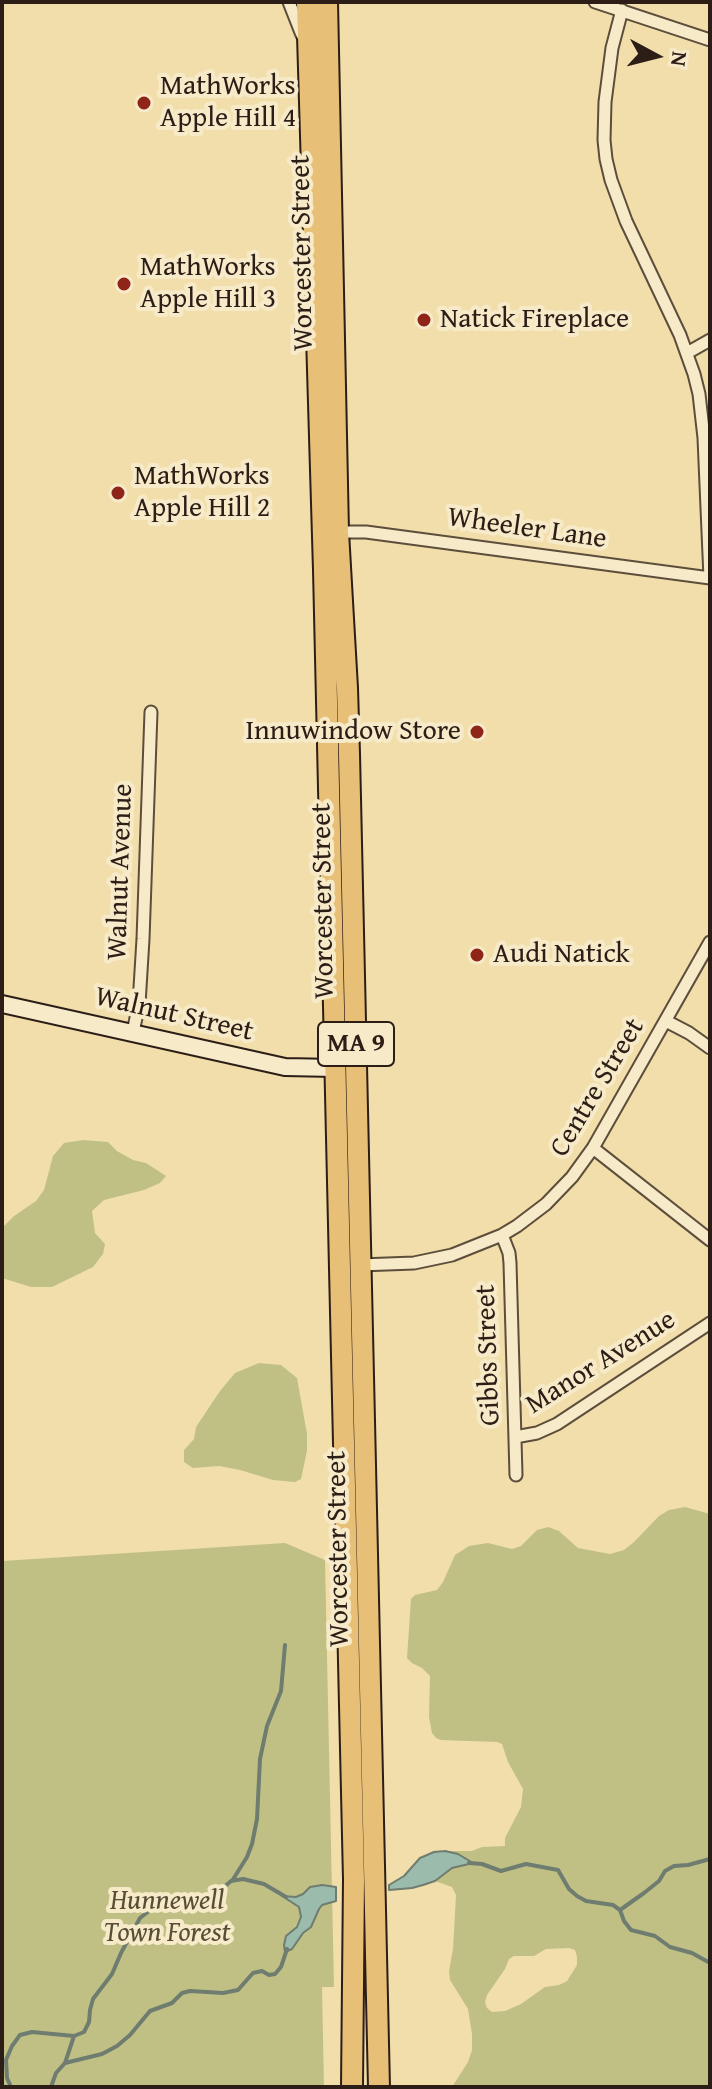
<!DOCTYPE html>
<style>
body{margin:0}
#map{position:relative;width:712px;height:2089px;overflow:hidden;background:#f1deab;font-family:"Gentium Book Plus",serif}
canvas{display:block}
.frame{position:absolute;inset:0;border:4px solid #2c1d16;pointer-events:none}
.north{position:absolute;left:616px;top:16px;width:80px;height:80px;-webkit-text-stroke:6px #f6eac8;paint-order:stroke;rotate:97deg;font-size:22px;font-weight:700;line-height:32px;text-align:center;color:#2c1d16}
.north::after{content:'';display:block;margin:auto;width:28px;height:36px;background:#2c1d16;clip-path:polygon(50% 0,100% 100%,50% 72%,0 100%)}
</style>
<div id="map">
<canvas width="712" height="2089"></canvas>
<div class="frame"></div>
<div class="north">N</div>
</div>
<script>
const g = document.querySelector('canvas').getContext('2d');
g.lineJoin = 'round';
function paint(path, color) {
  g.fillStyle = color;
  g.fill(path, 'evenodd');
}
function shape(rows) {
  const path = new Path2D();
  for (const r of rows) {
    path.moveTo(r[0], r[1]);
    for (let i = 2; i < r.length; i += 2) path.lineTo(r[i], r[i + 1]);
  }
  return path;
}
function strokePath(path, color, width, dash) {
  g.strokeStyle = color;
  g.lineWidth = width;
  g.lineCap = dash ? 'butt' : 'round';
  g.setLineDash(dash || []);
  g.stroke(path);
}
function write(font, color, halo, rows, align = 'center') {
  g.font = font + ' "Gentium Book Plus",serif';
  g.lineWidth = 8;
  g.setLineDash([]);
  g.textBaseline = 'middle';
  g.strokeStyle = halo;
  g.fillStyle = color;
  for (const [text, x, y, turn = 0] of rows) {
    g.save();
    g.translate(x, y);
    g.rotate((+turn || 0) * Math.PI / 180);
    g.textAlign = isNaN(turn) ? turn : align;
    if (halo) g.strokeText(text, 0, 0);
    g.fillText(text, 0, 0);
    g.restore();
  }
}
paint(shape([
 [83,1140,108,1142,117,1151,133,1160,146,1163,166,1176,160,1183,144,1190,104,1200,92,1211,95,1233,105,1244,103,1254,93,1267,52,1287,31,1287,2,1278,2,1228,14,1216,36,1201,44,1190,53,1156,64,1143],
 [259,1363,281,1365,297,1378,307,1434,307,1451,301,1479,295,1482,273,1480,240,1470,219,1466,193,1468,184,1462,184,1450,194,1439,196,1427,220,1391,235,1373],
 [685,1507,710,1514,710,2087,452,2087,468,2062,472,2050,472,2034,468,2009,450,1980,449,1971,453,1949,456,1895,452,1887,435,1881,452,1868,472,1863,458,1854,445,1851,472,1851,482,1847,505,1846,505,1838,521,1807,523,1789,508,1762,502,1744,497,1742,441,1740,436,1738,432,1733,429,1717,430,1676,422,1668,412,1663,407,1658,411,1599,415,1595,437,1590,443,1582,455,1555,469,1546,488,1543,512,1549,521,1546,537,1530,548,1527,559,1531,578,1548,610,1554,624,1550,634,1542,659,1516,669,1510],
 [569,1948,575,1950,577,1957,577,1965,567,1981,559,1985,545,1987,521,2004,505,2011,492,2012,487,2008,485,2002,487,1995,505,1969,509,1959,514,1956,534,1956,546,1949],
 [285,1543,325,1560,334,1987,322,1987,324,2087,2,2087,2,1561]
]), '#c0c085');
const water = shape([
 [445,1851,458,1854,473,1863,452,1868,435,1881,423,1885,412,1888,389,1890,389,1885,404,1876,420,1858,434,1852,445,1851],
 [322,1885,336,1887,336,1901,322,1905,319,1909,311,1927,303,1933,292,1949,285,1952,284,1945,286,1936,297,1927,301,1917,299,1907,282,1896,296,1897,303,1894,310,1887,322,1885]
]);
paint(water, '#9bbcac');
strokePath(water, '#6f7c70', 2);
strokePath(shape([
 [469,1863,482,1864,501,1871,526,1864,558,1870,569,1889,577,1896,586,1901,613,1905,620,1910,624,1921,631,1930,655,1936,670,1947,692,1953,710,1963],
 [232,1881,247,1857,252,1844,257,1819,260,1759,267,1726,281,1691,285,1645],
 [620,1910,644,1893,659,1881,665,1871,674,1866,688,1865,710,1859],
 [65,2063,102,2054,117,2046,130,2035,150,2011,172,2003,182,1993,190,1991,223,1993,238,1990,253,1973,262,1971,269,1975,275,1974,281,1967,287,1949],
 [11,2087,7,2078,6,2060,12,2046,20,2035,32,2032,74,2036,84,2032,89,2022,90,2010,93,1999,112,1974,121,1953,140,1918,149,1911,195,1902,205,1895,216,1894,231,1881,243,1879,264,1884,286,1897],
 [51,2087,56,2073,65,2063,74,2036]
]), '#6f7c70', 4);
const street = shape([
 [289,2,302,35],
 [595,2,710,40],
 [687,353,710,340],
 [338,532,366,532,710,578,704,438,699,394,694,374,680,335,626,221,611,180,606,159,604,140,605,102,612,48,622,10],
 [666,1021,689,1033,710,1048],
 [133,1032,139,1004,143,939,151,712],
 [593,1148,710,1240],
 [502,1235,509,1253,510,1263,516,1475],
 [360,1265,414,1263,452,1255,502,1235,517,1226,546,1204,572,1177,593,1148,710,942],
 [515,1437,537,1433,557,1424,710,1323]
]);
const secondary = shape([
 [2,1004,285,1067,335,1068]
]);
const highway = shape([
 [307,2,324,570,354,1879,352,2087],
 [327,2,338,532,347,688,349,754,379,2087]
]);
strokePath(street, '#5d4d3b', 15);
strokePath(secondary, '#2c1d16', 20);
strokePath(highway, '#2c1d16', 24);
strokePath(street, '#f6eac8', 11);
strokePath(secondary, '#f6eac8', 16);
strokePath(highway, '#e8bf76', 20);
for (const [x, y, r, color] of [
 [144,103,8,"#8f2418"],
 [124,284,8,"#8f2418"],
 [424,320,8,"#8f2418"],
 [118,493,8,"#8f2418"],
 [477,732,8,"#8f2418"],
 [477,955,8,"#8f2418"]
]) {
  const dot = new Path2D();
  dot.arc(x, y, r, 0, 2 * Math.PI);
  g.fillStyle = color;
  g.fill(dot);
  strokePath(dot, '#f6eac8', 3);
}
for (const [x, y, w] of [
 [356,1044,76]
]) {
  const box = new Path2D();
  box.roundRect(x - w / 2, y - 22, w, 44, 6);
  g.fillStyle = '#f6eac8';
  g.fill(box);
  strokePath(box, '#2c1d16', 2);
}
write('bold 26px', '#2c1d16', null, [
 ["MA 9",356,1044]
]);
write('28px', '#2c1d16', '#f6eac8', [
 ["MathWorks",160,87],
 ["Apple Hill 4",160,119],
 ["MathWorks",140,268],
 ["Apple Hill 3",140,300],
 ["Natick Fireplace",440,320],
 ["MathWorks",134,477],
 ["Apple Hill 2",134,509],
 ["Innuwindow Store",461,732,"right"],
 ["Audi Natick",493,955]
], 'left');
write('28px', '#2c1d16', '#f6eac8', [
 ["Worcester Street",303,253,-91],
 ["Wheeler Lane",527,529,8],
 ["Walnut Avenue",121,872,-88],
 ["Worcester Street",324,901,-91],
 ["Walnut Street",174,1015,13],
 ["Centre Street",598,1088,-59],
 ["Gibbs Street",489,1355,-92],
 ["Manor Avenue",601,1363,-32],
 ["Worcester Street",339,1549,-91]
]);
write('italic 28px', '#584e37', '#f6eac8', [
 ["Hunnewell",167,1902],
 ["Town Forest",167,1934]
]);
</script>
